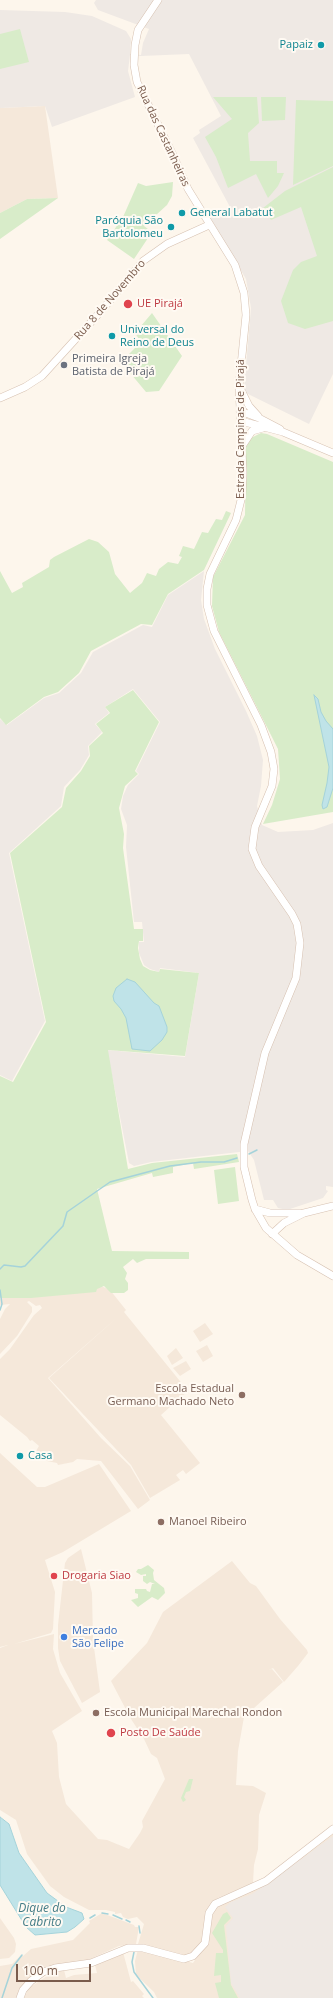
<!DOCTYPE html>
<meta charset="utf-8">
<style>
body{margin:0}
#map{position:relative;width:333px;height:1998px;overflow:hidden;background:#fdf6ec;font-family:"Open Sans",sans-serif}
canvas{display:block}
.scale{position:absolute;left:16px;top:1964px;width:75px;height:18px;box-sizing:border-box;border:2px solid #7a5c4d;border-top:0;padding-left:5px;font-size:12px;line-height:14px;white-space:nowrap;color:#7a5c4d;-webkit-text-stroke:3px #fffaf3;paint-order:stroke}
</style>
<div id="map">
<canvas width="333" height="1998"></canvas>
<div class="scale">100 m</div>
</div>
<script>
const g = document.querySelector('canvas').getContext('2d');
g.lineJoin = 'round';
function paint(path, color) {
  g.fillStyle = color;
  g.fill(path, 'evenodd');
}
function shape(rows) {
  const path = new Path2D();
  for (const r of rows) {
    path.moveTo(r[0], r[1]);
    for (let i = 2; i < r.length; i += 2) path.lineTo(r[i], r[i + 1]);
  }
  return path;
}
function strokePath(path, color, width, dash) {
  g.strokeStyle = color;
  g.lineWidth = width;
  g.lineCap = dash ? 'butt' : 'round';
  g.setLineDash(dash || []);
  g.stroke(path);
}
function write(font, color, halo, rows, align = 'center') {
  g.font = font + ' "Open Sans",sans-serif';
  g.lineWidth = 4;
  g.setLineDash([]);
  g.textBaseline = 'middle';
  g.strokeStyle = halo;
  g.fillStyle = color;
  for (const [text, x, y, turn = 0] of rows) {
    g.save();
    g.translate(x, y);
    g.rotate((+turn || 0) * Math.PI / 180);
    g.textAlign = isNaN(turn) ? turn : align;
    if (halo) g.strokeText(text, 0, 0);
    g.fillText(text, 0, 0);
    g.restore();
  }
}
paint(shape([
 [45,106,58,198,27,199,0,213,0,108],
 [101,1286,110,1290,126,1310,124,1312,188,1391,161,1415,200,1463,186,1474,183,1470,176,1475,180,1480,150,1498,131,1465,49,1378,120,1315,48,1378,101,1438,130,1466,150,1500,138,1509,101,1461,77,1459,73,1462,58,1465,57,1463,47,1461,36,1451,39,1446,32,1440,30,1441,27,1437,0,1415,0,1359,10,1349,34,1315,42,1308,40,1305,36,1306,29,1301,27,1302,32,1307,32,1312,17,1336,0,1354,0,1319,5,1309,10,1304,0,1305,0,1299,5,1295],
 [205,1323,213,1334,200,1342,193,1331],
 [207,1345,213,1356,203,1362,196,1351],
 [176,1348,183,1358,172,1365,167,1356],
 [186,1361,191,1369,180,1376,173,1368],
 [0,1453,37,1487,45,1487,99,1464,131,1511,63,1552,45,1560,55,1592,53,1629,51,1633,14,1644,54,1634,53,1649,60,1673,82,1711,52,1731,57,1743,59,1777,66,1804,98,1839,107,1840,129,1849,140,1833,143,1827,142,1821,165,1779,157,1758,151,1754,144,1739,131,1719,111,1681,147,1643,163,1612,232,1561,250,1583,256,1586,280,1619,307,1650,308,1653,298,1666,284,1682,273,1668,269,1670,272,1669,283,1682,244,1717,238,1751,236,1785,253,1786,266,1793,259,1815,258,1849,254,1865,253,1883,218,1898,213,1902,202,1943,196,1951,187,1956,138,1944,144,1924,137,1917,128,1919,123,1917,121,1913,115,1914,115,1912,106,1910,89,1910,64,1897,50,1886,27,1854,16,1820,0,1810,0,1648,8,1645,0,1647],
 [81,1549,92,1593,93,1640,100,1692,82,1703,60,1661,58,1648,58,1625,65,1563,68,1558],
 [333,1833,333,1998,157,1998,154,1992,136,1975,135,1961,138,1949,193,1963,208,1941,212,1916,215,1909,226,1901,262,1886],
 [102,1913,134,1925,135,1927,139,1927,136,1944,119,1946,88,1960,52,1966,17,1998,0,1998,0,1966,12,1964,21,1955,15,1952,9,1958,0,1959,0,1918,14,1938,16,1944,15,1952,23,1956,31,1949,73,1940,90,1923,89,1921],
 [123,1952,131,1982,133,1981,144,1994,142,1996,144,1998,24,1998,29,1988,47,1976,58,1971,64,1970,66,1978,74,1975,97,1973,95,1965]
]), '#f5e8da');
paint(shape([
 [96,0,333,0,333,374,309,424,246,393,244,389,251,308,246,279,209,216,230,207,193,138,200,133,199,130,221,116,189,54,141,56,130,55,128,71,135,97,52,127,45,106,0,108,0,10,65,12,92,16,126,31,131,39,130,54,141,55,143,43,149,29,98,10,94,3],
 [204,571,201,600,204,619,215,649,246,711,257,736,263,760,261,786,257,806,262,825,278,832,313,830,333,823,333,1187,326,1186,326,1190,328,1191,323,1198,287,1210,278,1208,273,1200,264,1200,254,1160,248,1151,151,1162,134,1166,129,1163,107,1050,185,1057,199,973,160,968,159,972,150,969,144,965,139,953,139,942,144,942,142,922,134,922,126,847,127,825,121,809,123,796,128,785,139,774,136,771,160,722,133,689,105,707,109,713,95,724,102,732,88,746,89,755,80,770,64,787,61,806,9,853,45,1021,12,1081,0,1075,0,719,7,725,44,698,59,693,81,673,93,652,143,625,152,627,168,595],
 [333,1836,333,1998,240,1998,231,1983,226,1926,233,1918,225,1907,231,1902,252,1894,261,1888]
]), '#efe9e4');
paint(shape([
 [20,29,29,62,0,69,0,34],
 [213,97,257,97,259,123,248,133,250,161,277,161,277,173,284,173,278,186,268,198,256,174,228,188,216,157,205,137,232,119],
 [261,97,286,97,285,120,262,121],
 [296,100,333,101,333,166,293,185],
 [333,167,333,321,305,329,288,323,281,301,293,270,301,262,317,256,301,207,271,220,263,208,285,191],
 [173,182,172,196,167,205,144,226,152,232,134,259,107,240,123,217,138,183,146,186],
 [58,198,0,239,0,213,27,199],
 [152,313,182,356,159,391,146,392,121,362,141,342,135,333],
 [261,433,267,434,333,462,333,812,263,824,272,805,280,779,278,749,219,632,212,606,213,577,245,515,246,447,251,438],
 [226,511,231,513,204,570,168,594,152,625,141,624,91,651,79,673,58,692,44,697,6,725,0,718,0,571,12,593,23,587,22,583,49,567,50,560,54,557,89,539,98,542,109,552,115,574,130,593,142,583,147,573,156,576,159,569,168,562,178,564,182,557,179,556,183,546,194,549,202,532,208,533,216,519,222,520],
 [133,690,159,722,135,771,138,774,125,786,119,808,124,834,123,848,134,929,143,929,143,941,139,941,138,948,140,959,143,966,150,970,159,972,160,969,199,973,185,1056,108,1050,128,1169,152,1163,237,1154,239,1162,194,1169,193,1163,173,1167,173,1173,153,1177,152,1173,97,1189,112,1251,189,1252,189,1259,146,1259,137,1263,133,1259,123,1267,127,1273,125,1279,128,1283,128,1290,124,1293,111,1293,104,1286,97,1289,96,1292,31,1298,0,1298,0,1076,13,1082,46,1022,10,853,62,807,66,788,81,771,90,756,89,746,103,733,96,724,110,713,105,707],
 [235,1167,239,1201,218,1204,214,1170],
 [148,1565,154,1570,153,1573,154,1580,164,1588,165,1593,158,1600,152,1597,138,1607,131,1600,138,1598,138,1594,135,1593,135,1589,146,1589,147,1591,150,1592,152,1584,155,1584,150,1582,147,1584,143,1581,143,1576,146,1576,146,1574,141,1575,136,1572,138,1569,141,1569],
 [189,1779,193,1779,190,1791,186,1792,184,1797,186,1800,183,1802,181,1798],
 [227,1912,231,1918,224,1925,231,1985,238,1998,219,1998,215,1983,221,1982,221,1975,214,1976,216,1953,223,1953,223,1950,212,1933,223,1914]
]), '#d8ecc9');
const water = shape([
 [314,695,318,699,321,712,326,721,333,729,333,788,327,807,323,809,322,805,327,783,329,767,314,695],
 [127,979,135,982,154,1003,159,1006,167,1027,167,1032,162,1040,150,1051,132,1049,126,1018,121,1009,114,1001,113,996,116,988,127,979],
 [0,1817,9,1824,19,1853,47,1893,66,1907,82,1913,84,1919,75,1927,67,1932,35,1935,26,1927,0,1885,0,1817]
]);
paint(water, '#bfe3e8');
strokePath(water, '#a5d3da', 1);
strokePath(shape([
 [249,1154,257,1150],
 [0,1269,4,1265,21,1267,25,1266,63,1226,67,1212,110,1182,170,1166,201,1162,224,1162,237,1158],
 [0,1290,2,1304,0,1310],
 [102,1913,108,1914],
 [113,1915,122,1919],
 [90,1918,95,1915],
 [126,1920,130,1922],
 [139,1926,140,1933],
 [134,1952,132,1962,134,1972,153,1998],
 [2,1998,12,1968,22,1955]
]), '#a5d3da', 1.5);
const secondary = shape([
 [158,0,138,30,135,45,134,65,137,82,173,155,188,189,235,265,244,293,246,315,239,386,243,473,242,496,236,520,210,574,207,589,207,605,214,631,261,725,271,752,274,769,272,786,255,827,252,849,259,866,292,914,297,924,300,943,296,978,265,1053,244,1144,244,1167,252,1200,255,1209,266,1228,297,1255,333,1276],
 [241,390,249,406,258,416],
 [0,398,25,387,42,376,102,310,143,261,167,244,209,225],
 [240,411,259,418,280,429],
 [241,421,283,432,333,453],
 [242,446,252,431,263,428],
 [255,1209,270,1213,300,1213],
 [272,1234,284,1223,304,1213,333,1206],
 [20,1998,23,1990,31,1981,43,1972,55,1968,91,1963,128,1948,143,1948,184,1959,193,1956,205,1943,209,1913,215,1904,266,1881,333,1829]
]);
strokePath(secondary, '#d6c0b0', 8);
strokePath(secondary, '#fff', 7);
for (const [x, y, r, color] of [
 [321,45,4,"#0f9aa8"],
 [182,213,4,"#0f9aa8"],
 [171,227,4,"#0f9aa8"],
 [128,304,5,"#e0444e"],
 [112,336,4,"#0f9aa8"],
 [64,365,4,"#6b7280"],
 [242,1395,4,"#8d6e63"],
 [20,1456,4,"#0f9aa8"],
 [161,1522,4,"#8d6e63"],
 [54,1576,4,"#e0444e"],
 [64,1637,4,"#3f7fe0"],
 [96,1713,4,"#8d6e63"],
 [111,1733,5,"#e0444e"]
]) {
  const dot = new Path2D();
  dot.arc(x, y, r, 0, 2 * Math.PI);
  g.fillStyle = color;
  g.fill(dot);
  strokePath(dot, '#fffaf3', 1.5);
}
write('11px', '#0d838f', '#fffaf3', [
 ["Papaiz",313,45,"right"],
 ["General Labatut",190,213],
 ["Paróquia São",163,221,"right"],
 ["Bartolomeu",163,234,"right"],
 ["Universal do",120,330],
 ["Reino de Deus",120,343],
 ["Casa",28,1456]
], 'left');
write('11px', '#7a5c4d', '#fffaf3', [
 ["Rua das Castanheiras",163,136,65],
 ["Rua 8 de Novembro",110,300,-49],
 ["Estrada Campinas de Pirajá",241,429,-90]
]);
write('11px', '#be3a42', '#fffaf3', [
 ["UE Pirajá",137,304],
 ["Drogaria Siao",62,1576],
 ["Posto De Saúde",120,1733]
], 'left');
write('11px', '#5b616d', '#fffaf3', [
 ["Primeira Igreja",72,359],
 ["Batista de Pirajá",72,372]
], 'left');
write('11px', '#785e54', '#fffaf3', [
 ["Escola Estadual",234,1389,"right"],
 ["Germano Machado Neto",234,1402,"right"],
 ["Manoel Ribeiro",169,1522],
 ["Escola Municipal Marechal Rondon",104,1713]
], 'left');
write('11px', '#366cbe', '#fffaf3', [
 ["Mercado",72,1631],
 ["São Felipe",72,1644]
], 'left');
write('italic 12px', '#437c86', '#fffaf3', [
 ["Dique do",42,1909],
 ["Cabrito",42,1923]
]);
</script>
